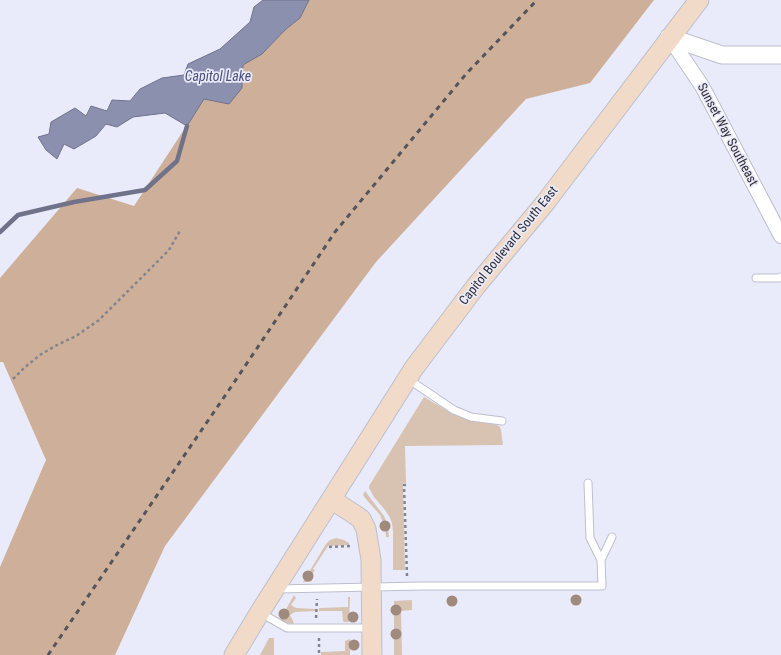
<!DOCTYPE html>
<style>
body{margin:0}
canvas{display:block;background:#e9ebfa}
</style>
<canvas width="781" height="655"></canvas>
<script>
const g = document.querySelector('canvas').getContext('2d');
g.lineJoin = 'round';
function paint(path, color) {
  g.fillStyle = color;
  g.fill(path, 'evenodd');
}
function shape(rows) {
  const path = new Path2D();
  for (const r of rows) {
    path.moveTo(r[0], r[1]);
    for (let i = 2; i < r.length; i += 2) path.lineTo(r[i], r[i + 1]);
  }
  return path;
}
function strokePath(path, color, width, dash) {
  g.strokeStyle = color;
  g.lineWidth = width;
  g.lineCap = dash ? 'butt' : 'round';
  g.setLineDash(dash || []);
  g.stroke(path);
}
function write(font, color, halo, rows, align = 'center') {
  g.font = font + ' "Roboto Condensed",sans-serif';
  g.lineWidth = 3.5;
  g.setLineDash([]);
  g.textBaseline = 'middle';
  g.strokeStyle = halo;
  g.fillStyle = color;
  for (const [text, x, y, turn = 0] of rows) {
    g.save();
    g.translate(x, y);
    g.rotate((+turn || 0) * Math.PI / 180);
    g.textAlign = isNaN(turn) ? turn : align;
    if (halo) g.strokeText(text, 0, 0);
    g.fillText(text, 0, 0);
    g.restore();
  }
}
paint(shape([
 [424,397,448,411,468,419,497,425,500,427,501,430,503,445,405,446,406,483,403,483,405,570,393,570,393,531,392,523,390,518,385,510,374,497,369,488,369,486],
 [365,491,384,516,388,525,389,537,386,537,385,528,380,515,365,498,363,495],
 [336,538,344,540,349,543,349,545,328,546,313,569,315,570,313,573,312,581,308,582,303,582,326,544,330,540],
 [294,595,296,598,291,605,296,608,315,609,315,611,295,612,290,615,294,623,292,624,287,623,280,620],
 [348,597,350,597,349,622,344,622,343,621,342,611,319,611,319,608,348,607],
 [412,600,412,610,401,611,402,655,394,655,394,601],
 [269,638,274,638,274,655,260,655],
 [350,639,350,655,321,655,321,652,345,651,345,641]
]), '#d8c3b3');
paint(shape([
 [309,0,654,0,590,83,526,99,376,262,165,546,115,655,0,655,0,567,46,460,3,362,0,362,0,278,77,188,134,206,204,99,242,88,243,65,262,54,285,30,300,18]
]), '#ceb09a');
const water = shape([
 [263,0,309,0,300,18,285,30,262,54,243,65,242,88,229,104,204,99,187,126,165,113,133,117,117,127,106,124,96,136,74,149,64,144,57,159,46,150,38,137,49,134,51,122,75,108,86,116,91,106,107,111,112,100,130,101,140,89,162,78,184,75,188,64,220,49,250,22,254,7,263,0]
]);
paint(water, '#8c90af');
strokePath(water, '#70728a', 1);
strokePath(shape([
 [0,232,18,215,74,202,145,190,177,161,187,126]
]), '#70728a', 4.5);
const service = shape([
 [756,278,779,278,781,277],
 [408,379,454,410,471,417,502,421],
 [588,483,590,538,601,560],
 [277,589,422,586,602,586,601,560,612,537],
 [261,613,287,628,370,628]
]);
const minor = shape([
 [669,37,702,86,781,236]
]);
const tertiary = shape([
 [669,37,722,55,781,55]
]);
const secondary = shape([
 [332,500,354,514,361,519,366,529,371,560,372,655],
 [234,655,260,612,414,368,476,286,545,203,699,0]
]);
strokePath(service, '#bdbfcd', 9);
strokePath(minor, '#bdbfcd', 16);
strokePath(tertiary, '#bdbfcd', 19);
strokePath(secondary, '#bdbfcd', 21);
strokePath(shape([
 [13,379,24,368,40,355,55,346,76,336,99,320,169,250,181,229],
 [406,485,404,485,407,576],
 [329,547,352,546],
 [316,618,317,599],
 [319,638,319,655]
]), '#83848e', 2.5, [3, 3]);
strokePath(service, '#fff', 7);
strokePath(minor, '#fff', 14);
strokePath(tertiary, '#fff', 17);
strokePath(secondary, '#f1dac8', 19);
strokePath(shape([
 [48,655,231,387,335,232,466,74,537,0]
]), '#54545c', 3, [5, 5]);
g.fillStyle = '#a08a7e';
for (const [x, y] of [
 [385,526],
 [308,576],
 [576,600],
 [452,601],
 [396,610],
 [284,614],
 [353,617],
 [396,634],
 [354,645]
]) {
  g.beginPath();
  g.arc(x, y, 5.5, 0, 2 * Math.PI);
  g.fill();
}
write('13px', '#2d2d33', '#e9ebfa', [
 ["Sunset Way Southeast",727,135,62],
 ["Capitol Boulevard South East",509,246,-51]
]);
write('italic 14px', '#4a4d7b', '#e9ebfa', [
 ["Capitol Lake",218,77]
]);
</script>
